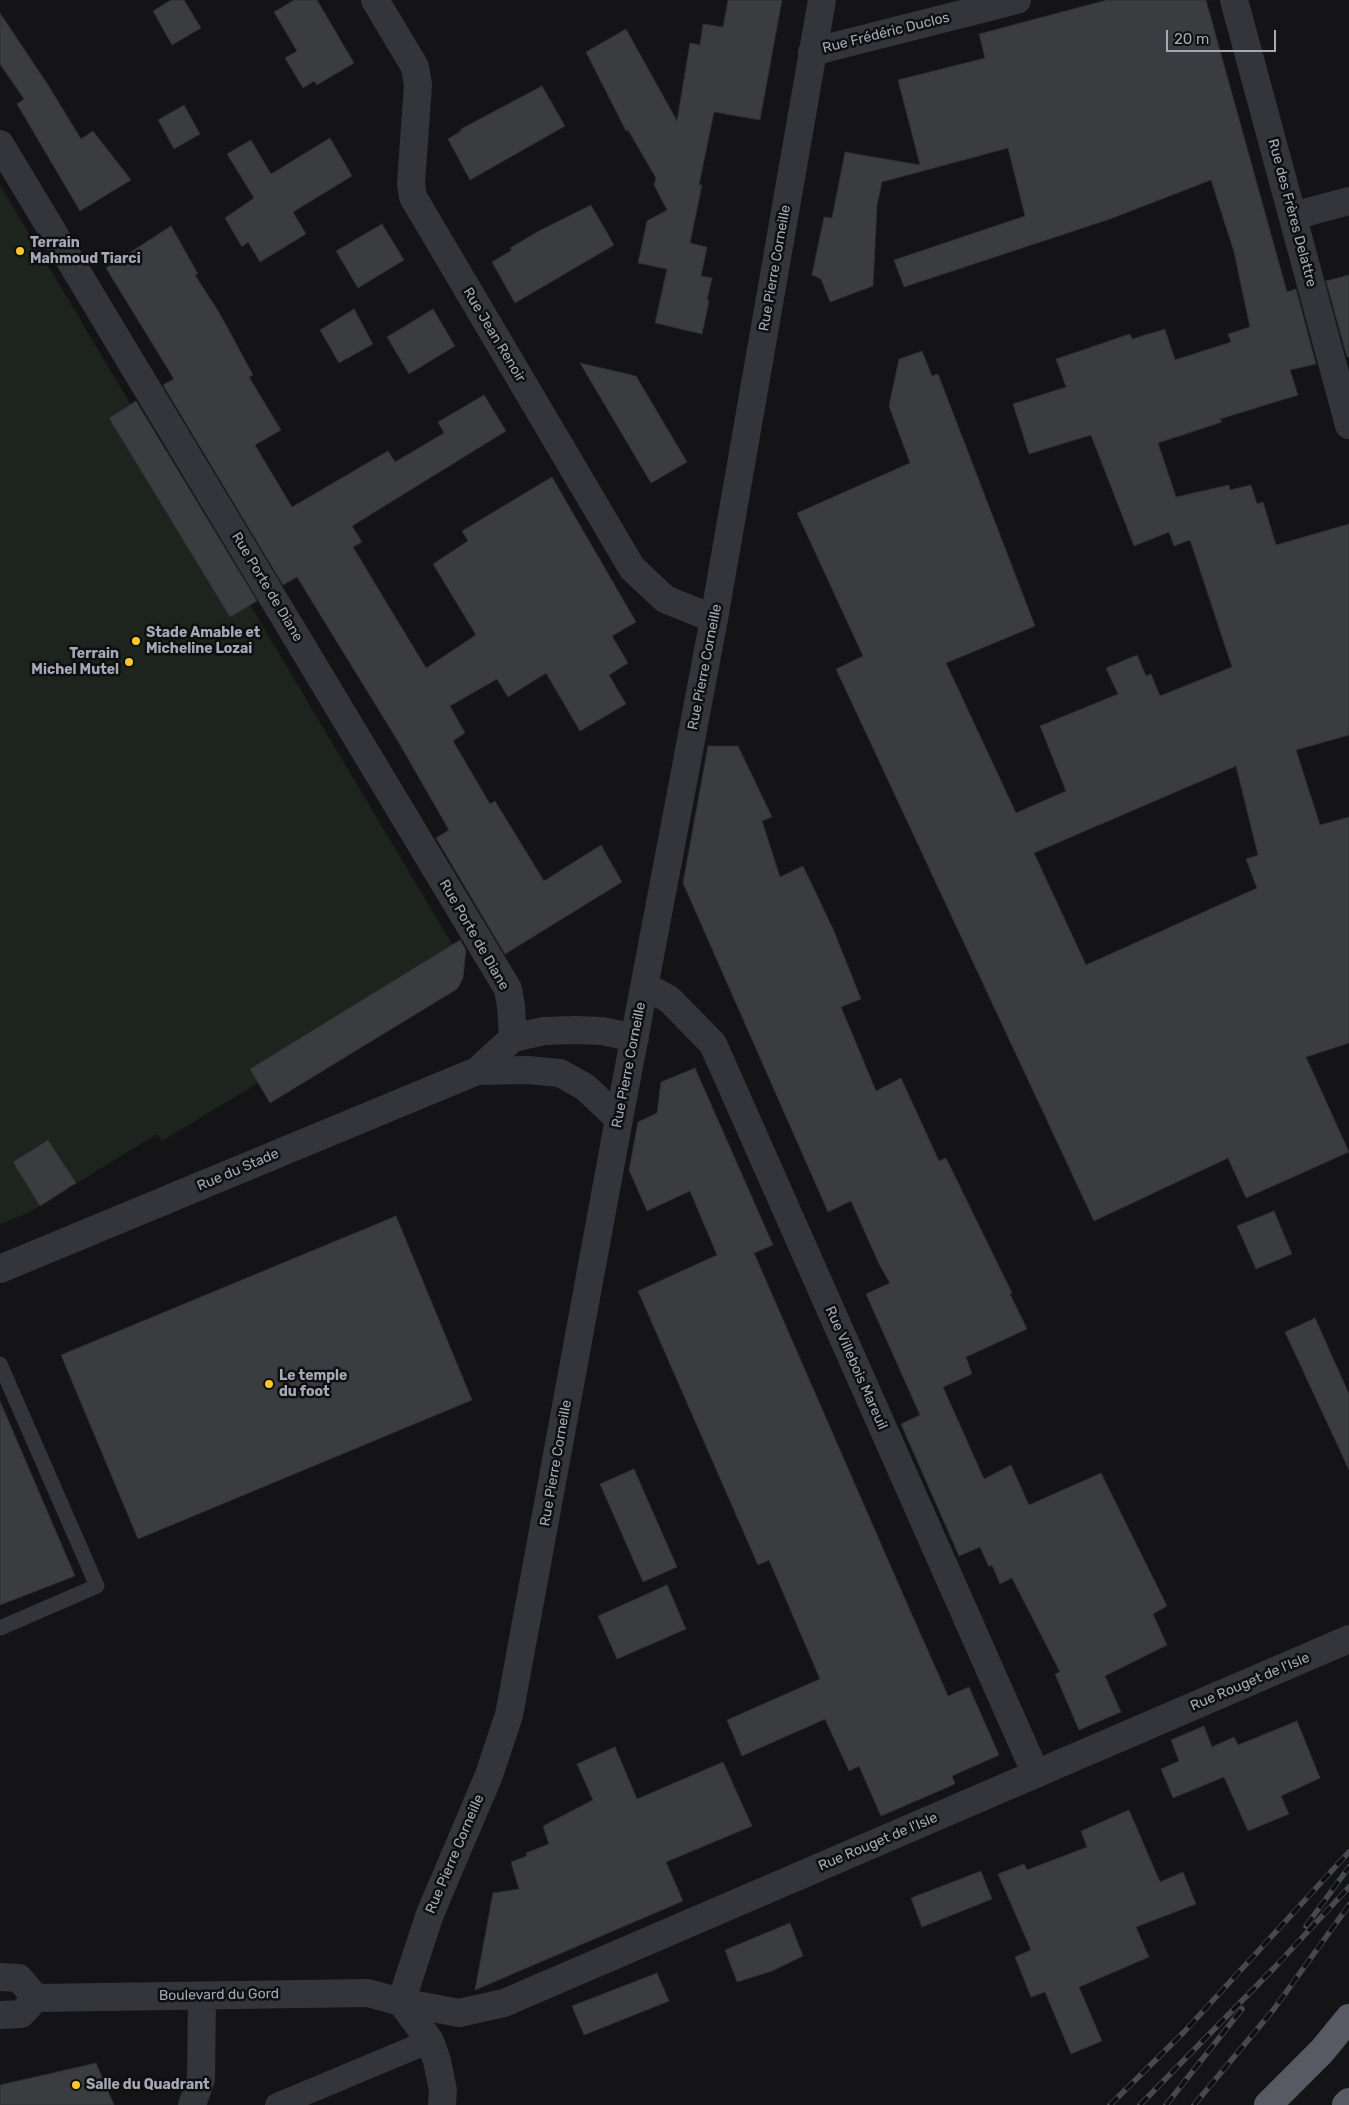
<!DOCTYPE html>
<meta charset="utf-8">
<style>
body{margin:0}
#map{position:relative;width:1349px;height:2105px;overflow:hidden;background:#141416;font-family:Rubik,sans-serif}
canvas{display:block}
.scale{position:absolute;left:1166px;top:30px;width:110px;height:22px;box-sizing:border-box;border:2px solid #a5a8b6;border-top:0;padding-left:6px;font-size:15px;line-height:18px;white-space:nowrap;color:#a5a8b6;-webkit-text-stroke:4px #0f0f10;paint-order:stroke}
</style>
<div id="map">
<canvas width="1349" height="2105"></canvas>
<div class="scale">20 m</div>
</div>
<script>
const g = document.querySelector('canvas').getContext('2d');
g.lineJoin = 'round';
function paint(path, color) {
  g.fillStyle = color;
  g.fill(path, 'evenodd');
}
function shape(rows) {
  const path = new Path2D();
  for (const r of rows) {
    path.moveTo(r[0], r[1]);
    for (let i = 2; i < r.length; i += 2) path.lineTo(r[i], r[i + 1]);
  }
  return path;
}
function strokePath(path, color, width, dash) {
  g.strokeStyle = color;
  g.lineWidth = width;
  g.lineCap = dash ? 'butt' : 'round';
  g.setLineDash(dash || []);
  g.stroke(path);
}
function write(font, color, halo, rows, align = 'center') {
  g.font = font + ' Rubik,sans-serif';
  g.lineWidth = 5;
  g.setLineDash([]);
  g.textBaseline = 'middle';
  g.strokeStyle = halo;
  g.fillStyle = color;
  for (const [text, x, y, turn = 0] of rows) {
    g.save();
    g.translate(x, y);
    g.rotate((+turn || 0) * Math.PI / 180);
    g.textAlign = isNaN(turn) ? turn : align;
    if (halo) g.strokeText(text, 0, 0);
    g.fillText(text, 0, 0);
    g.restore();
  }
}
paint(shape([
 [0,185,461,959,464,971,461,984,457,989,270,1103,258,1083,162,1141,157,1134,28,1213,0,1224]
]), '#1c241d');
const building = shape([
 [171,0,184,0,201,28,172,45,153,11,171,0],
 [294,0,317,0,354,63,317,85,314,81,303,88,285,58,297,51,274,12,294,0],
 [728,0,782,0,760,120,714,112,699,185,702,185,690,243,707,247,701,276,712,278,707,300,709,301,702,334,655,323,667,269,638,263,647,221,667,210,654,185,656,178,628,130,626,131,586,52,626,29,677,121,690,43,700,45,703,24,723,27,728,0],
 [1107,0,1206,0,1287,292,1296,289,1316,364,1290,370,1298,395,1220,419,1222,422,1158,443,1176,497,1229,485,1230,490,1251,485,1257,504,1263,502,1276,545,1349,524,1349,735,1296,750,1320,825,1349,817,1349,1043,1306,1057,1349,1152,1246,1198,1228,1158,1094,1221,836,669,863,656,797,513,910,463,889,406,899,359,922,351,932,376,938,374,1035,626,946,663,1016,813,1066,791,1040,726,1118,694,1106,668,1137,655,1146,676,1151,674,1160,696,1232,667,1190,540,1174,546,1169,532,1134,546,1091,435,1029,454,1013,404,1066,387,1056,359,1130,334,1132,339,1165,329,1175,360,1231,342,1228,334,1250,327,1234,252,1211,180,1110,219,904,287,894,260,1025,216,1008,148,882,182,877,205,873,286,830,302,821,279,812,275,824,217,832,218,845,152,920,165,898,80,985,58,979,34,1107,0],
 [1236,766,1258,855,1246,859,1257,888,1086,965,1034,853,1236,766],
 [0,13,48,85,81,139,93,131,131,180,80,211,17,104,24,99,0,64,0,13],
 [542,86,565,126,470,180,448,139,461,131,461,129,542,86],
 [184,105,200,134,174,149,158,120,184,105],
 [330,138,352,176,293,212,306,234,260,262,248,242,242,247,225,218,254,198,227,154,251,140,271,174,330,138],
 [591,205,614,245,515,303,492,262,512,250,510,248,539,231,591,205],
 [382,224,404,260,358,288,336,251,382,224],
 [171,226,198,274,195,275,220,314,253,375,249,377,281,430,255,445,292,507,388,451,395,462,444,433,438,422,484,395,506,431,352,526,362,542,353,547,426,668,476,635,433,564,468,541,462,531,552,477,636,622,612,636,628,663,609,675,626,704,580,731,546,673,508,697,497,679,450,706,465,733,453,741,490,804,495,801,544,881,601,845,622,882,505,954,436,838,449,830,399,743,297,577,283,585,163,385,174,379,106,268,171,226],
 [1349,275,1349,356,1347,357,1326,281,1349,275],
 [354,309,373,344,339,363,320,330,354,309],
 [433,309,455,346,409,374,387,337,433,309],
 [580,363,636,376,687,462,651,483,580,363],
 [136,401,257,601,230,617,109,418,136,401],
 [708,746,738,746,772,817,762,821,780,877,803,866,833,929,861,999,841,1007,876,1091,901,1078,939,1161,946,1158,1012,1293,1010,1294,1027,1329,966,1357,972,1374,943,1387,984,1479,1011,1465,1029,1505,1101,1473,1167,1606,1153,1614,1167,1645,1105,1676,1121,1712,1079,1730,1055,1674,1060,1672,1012,1578,1000,1584,992,1565,989,1567,980,1547,959,1556,901,1424,920,1415,866,1294,890,1283,880,1266,851,1201,828,1212,683,883,708,746],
 [460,940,466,950,463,978,457,989,270,1103,250,1069,460,940],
 [695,1068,773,1245,754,1253,905,1599,948,1696,969,1687,999,1755,952,1776,955,1784,881,1816,859,1766,849,1771,825,1719,742,1756,727,1720,820,1679,769,1560,758,1565,638,1291,717,1255,690,1191,647,1211,629,1170,638,1122,657,1113,661,1082,695,1068],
 [48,1140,76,1183,40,1206,13,1162,48,1140],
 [1274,1211,1292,1254,1256,1269,1237,1226,1274,1211],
 [396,1216,472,1400,138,1539,61,1355,396,1216],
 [1315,1318,1349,1394,1349,1470,1285,1332,1315,1318],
 [0,1401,75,1576,0,1605,0,1401],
 [634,1469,677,1567,643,1582,600,1484,634,1469],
 [667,1585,686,1629,617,1659,598,1616,667,1585],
 [1297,1721,1320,1778,1281,1796,1289,1814,1248,1831,1224,1777,1173,1798,1161,1769,1179,1761,1171,1740,1204,1726,1212,1747,1234,1737,1238,1745,1297,1721],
 [615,1747,637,1799,723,1762,752,1826,666,1862,683,1901,475,1990,493,1893,519,1889,511,1862,527,1856,526,1853,549,1844,543,1826,593,1800,577,1764,615,1747],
 [1129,1810,1160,1882,1183,1872,1196,1904,1136,1927,1149,1957,1079,1987,1102,2041,1071,2054,1045,1992,1031,1997,1015,1957,1031,1950,998,1874,1024,1864,1027,1870,1087,1847,1081,1831,1129,1810],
 [981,1871,992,1899,922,1927,911,1898,981,1871],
 [790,1923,803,1956,772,1971,737,1982,725,1950,790,1923],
 [657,1973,669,2001,584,2035,572,2006,657,1973],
 [96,2063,114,2105,0,2105,0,2085,96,2063]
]);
paint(building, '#3b3c40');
strokePath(building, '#2e2e32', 1);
strokePath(shape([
 [0,1364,97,1586,0,1628]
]), '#34353b', 15);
strokePath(shape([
 [277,2105,430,2041]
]), '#34353b', 24);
strokePath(shape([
 [375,0,415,67,418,85,411,183,413,197,632,568,665,599,714,619],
 [1234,0,1349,425],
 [812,52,1017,0],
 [0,144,508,989,511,1006,513,1038],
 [1293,216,1349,201],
 [645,986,669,999,713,1044,1036,1774],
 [477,1071,528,1070,560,1073,585,1087,619,1119],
 [0,1269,477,1071,513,1038,544,1031,575,1030,602,1031,635,1038],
 [401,2002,459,2013,504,2003,1349,1639]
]), '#34353b', 28);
strokePath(shape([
 [0,1977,19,1978,36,1998],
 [401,2002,430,1914,489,1775,509,1715,619,1119,714,619,822,0],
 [401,2002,430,2041,437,2061,443,2090,442,2105],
 [0,2015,21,2014,36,1998,368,1993,401,2002],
 [192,2105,201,2079,202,1996]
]), '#34353b', 28);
strokePath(shape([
 [1268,2105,1322,2051,1349,2018],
 [1346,2105,1349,2102]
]), '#585a63', 28);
const rail = shape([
 [1306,1926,1349,1867],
 [1110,2105,1184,2032,1349,1852],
 [1140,2105,1275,1967,1349,1887],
 [1166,2105,1242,2009],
 [1194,2105,1274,2009,1349,1905]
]);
strokePath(rail, '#474950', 5.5);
strokePath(rail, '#0f0f10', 4, [11]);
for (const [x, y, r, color] of [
 [20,251,5,"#f9c728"],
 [136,641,5,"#f9c728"],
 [129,662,5,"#f9c728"],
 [269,1384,5,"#f9c728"],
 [76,2085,5,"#f9c728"]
]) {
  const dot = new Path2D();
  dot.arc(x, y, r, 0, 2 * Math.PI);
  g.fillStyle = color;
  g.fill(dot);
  strokePath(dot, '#0f0f10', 2);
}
write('14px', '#a5a8b6', '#0f0f10', [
 ["Rue Frédéric Duclos",886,33,-14],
 ["Rue des Frères Delattre",1292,213,75],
 ["Rue Pierre Corneille",775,268,-80],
 ["Rue Jean Renoir",494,335,59],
 ["Rue Porte de Diane",267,587,59],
 ["Rue Pierre Corneille",705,667,-79],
 ["Rue Porte de Diane",474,935,60],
 ["Rue Pierre Corneille",629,1065,-79],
 ["Rue du Stade",238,1170,-23],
 ["Rue Villebois Mareuil",856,1368,66],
 ["Rue Pierre Corneille",556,1463,-80],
 ["Rue Rouget de l'Isle",1250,1682,-23],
 ["Rue Rouget de l'Isle",878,1842,-23],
 ["Rue Pierre Corneille",455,1854,-67],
 ["Boulevard du Gord",219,1995,-1]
]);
write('bold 14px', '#a5a8b6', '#0f0f10', [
 ["Terrain",30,243],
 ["Mahmoud Tiarci",30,259],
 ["Stade Amable et",146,633],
 ["Micheline Lozai",146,649],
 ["Terrain",119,654,"right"],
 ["Michel Mutel",119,670,"right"],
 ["Le temple",279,1376],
 ["du foot",279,1392],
 ["Salle du Quadrant",86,2085]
], 'left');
</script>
